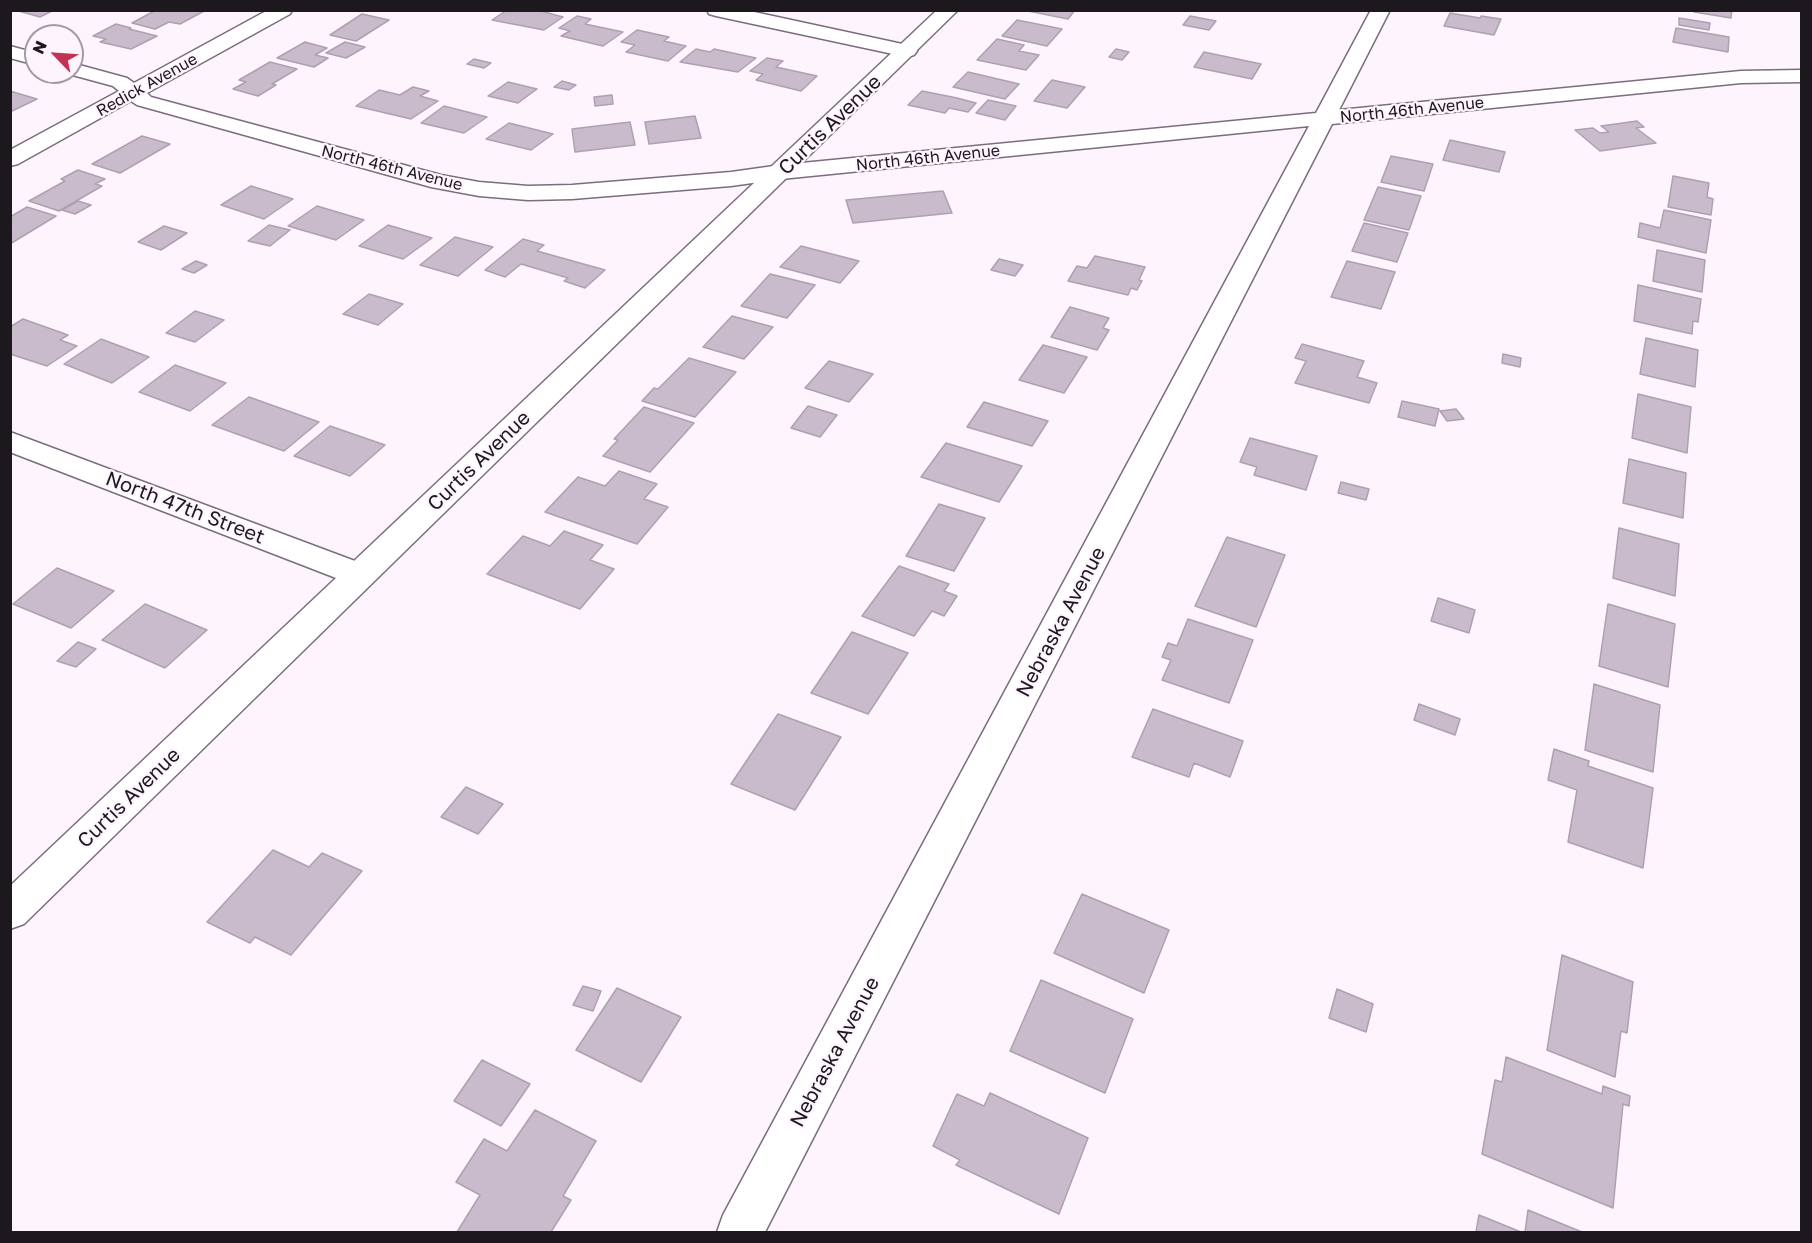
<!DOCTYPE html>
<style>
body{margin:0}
#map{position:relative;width:1812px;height:1243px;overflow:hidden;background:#fdf4fe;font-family:"Golos Text",sans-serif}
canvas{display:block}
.frame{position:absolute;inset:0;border:12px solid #1d181e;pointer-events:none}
.north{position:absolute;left:24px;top:24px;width:60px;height:60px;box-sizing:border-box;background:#fdf4fe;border:2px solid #a39ca4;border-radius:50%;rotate:295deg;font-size:16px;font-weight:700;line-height:24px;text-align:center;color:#1d181e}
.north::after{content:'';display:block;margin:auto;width:21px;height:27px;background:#c33252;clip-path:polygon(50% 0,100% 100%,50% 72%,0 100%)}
</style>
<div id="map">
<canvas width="1812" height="1243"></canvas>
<div class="frame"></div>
<div class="north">N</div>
</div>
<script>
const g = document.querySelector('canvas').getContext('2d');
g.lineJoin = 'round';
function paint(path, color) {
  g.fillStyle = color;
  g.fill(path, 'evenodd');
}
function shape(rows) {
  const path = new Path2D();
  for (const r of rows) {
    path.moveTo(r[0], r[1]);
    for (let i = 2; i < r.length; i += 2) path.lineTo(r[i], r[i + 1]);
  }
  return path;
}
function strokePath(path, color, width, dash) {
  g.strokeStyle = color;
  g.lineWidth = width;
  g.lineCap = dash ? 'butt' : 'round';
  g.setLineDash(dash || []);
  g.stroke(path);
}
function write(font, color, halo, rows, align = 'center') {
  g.font = font + ' "Golos Text",sans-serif';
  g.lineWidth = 4.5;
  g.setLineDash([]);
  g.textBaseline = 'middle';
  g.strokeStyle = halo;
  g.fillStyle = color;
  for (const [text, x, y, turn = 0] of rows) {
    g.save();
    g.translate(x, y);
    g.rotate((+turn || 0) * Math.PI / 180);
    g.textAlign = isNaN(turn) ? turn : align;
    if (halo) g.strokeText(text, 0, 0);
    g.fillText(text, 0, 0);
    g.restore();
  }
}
const building = shape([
 [15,10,54,10,40,17,15,10],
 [156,10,206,10,180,24,169,22,155,29,132,23,156,10],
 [507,10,537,10,563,17,544,30,492,20,507,10],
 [1023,10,1075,10,1068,19,1023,10],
 [1694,10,1732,10,1731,18,1694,12,1694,10],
 [1450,13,1480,18,1481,16,1501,19,1494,35,1444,26,1450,13],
 [362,14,389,20,356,41,330,35,362,14],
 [577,16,591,19,585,24,623,32,603,46,561,36,570,31,559,28,577,16],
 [1190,16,1216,21,1209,30,1183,25,1190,16],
 [1679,18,1710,23,1709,30,1679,25,1679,18],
 [1017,20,1062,29,1047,46,1002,36,1017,20],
 [116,24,131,28,129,29,157,36,131,49,100,42,106,39,93,36,116,24],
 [1676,28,1729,37,1728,52,1673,42,1676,28],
 [637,30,669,37,664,41,686,46,668,61,626,52,635,45,621,42,637,30],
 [997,39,1024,45,1019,51,1039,55,1026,70,977,60,997,39],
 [305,42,327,48,315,55,328,58,314,67,277,58,305,42],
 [345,42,365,47,346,58,326,53,345,42],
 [696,49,710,52,714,49,756,58,738,72,680,62,696,49],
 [1116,49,1129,52,1122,60,1109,57,1116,49],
 [1204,52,1261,64,1252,79,1194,67,1204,52],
 [767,58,783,61,776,67,817,76,801,91,756,80,763,74,750,71,767,58],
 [474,59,491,63,484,68,467,64,474,59],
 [270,62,297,69,272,84,276,85,258,96,233,89,246,82,239,80,270,62],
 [968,72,1019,84,1005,99,953,87,968,72],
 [1052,80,1085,87,1067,108,1034,101,1052,80],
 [562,81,576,85,569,90,554,87,562,81],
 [508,82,537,89,518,103,488,96,508,82],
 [413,87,429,91,420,96,438,101,411,119,356,106,379,90,400,95,413,87],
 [10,91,37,99,10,112,10,91],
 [922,91,957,98,976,103,968,112,949,108,945,113,908,105,922,91],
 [612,95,613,104,595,106,594,97,612,95],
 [988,100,1016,106,1005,120,976,113,988,100],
 [444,106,487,117,464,133,421,123,444,106],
 [695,116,701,138,649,144,645,122,695,116],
 [1637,121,1644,127,1636,128,1656,143,1600,151,1575,130,1593,128,1600,133,1609,132,1601,126,1637,121],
 [630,122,635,145,575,152,572,129,630,122],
 [509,123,553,134,531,150,486,139,509,123],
 [142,136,170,144,120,173,92,164,142,136],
 [1450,140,1505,152,1499,172,1443,160,1450,140],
 [1391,156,1433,164,1424,191,1381,182,1391,156],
 [78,170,105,179,95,184,102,186,59,211,29,201,65,181,61,179,78,170],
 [1673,176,1709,183,1707,197,1713,199,1711,215,1668,207,1673,176],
 [251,186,293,199,264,219,221,205,251,186],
 [1378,187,1421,196,1409,230,1364,220,1378,187],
 [943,191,952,213,853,223,846,200,943,191],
 [78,201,91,205,75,214,62,210,78,201],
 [317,206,364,220,336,240,288,226,317,206],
 [27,207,56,216,10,244,10,217,27,207],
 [1664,210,1711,220,1706,253,1638,237,1640,223,1660,228,1664,210],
 [1364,223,1408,233,1397,262,1352,251,1364,223],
 [269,225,290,230,270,246,248,241,269,225],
 [388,225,432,238,403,259,359,246,388,225],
 [164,226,187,233,161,250,138,242,164,226],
 [455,237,493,247,458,276,420,265,455,237],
 [523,239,544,245,537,251,605,270,585,288,564,281,568,278,521,264,505,277,485,270,523,239],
 [801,246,859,261,840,283,780,267,801,246],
 [1657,250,1705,260,1702,292,1653,281,1657,250],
 [1095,256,1145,267,1139,280,1142,281,1137,290,1131,288,1128,295,1068,281,1077,266,1087,268,1095,256],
 [999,259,1023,265,1015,276,991,270,999,259],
 [196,261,207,265,194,273,182,269,196,261],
 [1347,261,1395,272,1381,309,1331,297,1347,261],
 [770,274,815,285,787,318,741,306,770,274],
 [1638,285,1701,299,1698,322,1693,321,1692,334,1634,321,1638,285],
 [369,294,403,304,378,325,343,314,369,294],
 [1070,307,1109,318,1103,328,1109,330,1097,350,1051,337,1070,307],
 [195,311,224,320,195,342,166,333,195,311],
 [732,316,773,327,744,359,703,347,732,316],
 [23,319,68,335,60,340,77,346,47,366,10,354,10,327,23,319],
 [1646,338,1698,350,1695,387,1640,374,1646,338],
 [101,339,149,357,112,383,64,364,101,339],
 [1302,344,1364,361,1357,377,1377,383,1369,403,1295,383,1306,361,1295,358,1302,344],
 [1043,345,1087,357,1064,393,1019,380,1043,345],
 [1503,354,1521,358,1520,367,1502,363,1503,354],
 [689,358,736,372,695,417,642,401,654,388,658,389,689,358],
 [829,361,873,374,849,402,805,388,829,361],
 [175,365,226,383,190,411,139,392,175,365],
 [1638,394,1691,407,1687,453,1632,438,1638,394],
 [249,397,319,422,284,451,212,425,249,397],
 [1402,401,1439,409,1435,426,1398,417,1402,401],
 [984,402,1048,421,1032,446,967,427,984,402],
 [808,406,837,415,820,437,791,428,808,406],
 [644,407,694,423,650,472,603,456,618,440,614,439,644,407],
 [1456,409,1464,419,1447,421,1440,411,1456,409],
 [330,426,385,445,350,476,294,456,330,426],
 [1250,438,1317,456,1306,490,1254,475,1257,467,1240,462,1250,438],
 [946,443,1022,466,999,502,921,477,946,443],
 [1629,459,1686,473,1683,518,1623,503,1629,459],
 [619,471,657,484,644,499,668,507,637,544,545,512,578,477,605,486,619,471],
 [1341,482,1369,489,1366,500,1338,493,1341,482],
 [939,504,985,518,954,571,906,556,939,504],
 [1619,528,1679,544,1675,596,1613,578,1619,528],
 [564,531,603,545,590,560,614,569,580,609,487,574,523,536,550,546,564,531],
 [1227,537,1285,555,1256,627,1195,606,1227,537],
 [899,566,949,584,944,591,957,596,944,616,932,611,914,636,862,616,899,566],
 [57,568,114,591,71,628,13,604,57,568],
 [1438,598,1475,610,1469,633,1431,621,1438,598],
 [145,604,207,630,165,668,102,640,145,604],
 [1608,604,1675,624,1668,687,1599,666,1608,604],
 [1188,619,1253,640,1229,703,1162,680,1171,660,1162,657,1168,643,1177,646,1188,619],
 [852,632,908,653,868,714,811,693,852,632],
 [78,642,96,649,76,667,57,661,78,642],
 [1594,684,1660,705,1653,772,1585,750,1594,684],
 [1419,704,1460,719,1455,735,1414,720,1419,704],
 [1153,709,1243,741,1230,777,1194,763,1189,777,1132,757,1153,709],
 [778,714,841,737,795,810,731,784,778,714],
 [1554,749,1589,761,1588,766,1653,788,1643,868,1568,842,1577,790,1548,780,1554,749],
 [466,787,503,804,478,834,441,817,466,787],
 [273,850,309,867,322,853,362,871,291,955,255,937,250,943,207,922,273,850],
 [1082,894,1169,930,1144,993,1054,953,1082,894],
 [1562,955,1633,982,1627,1033,1621,1031,1615,1077,1547,1050,1562,955],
 [1041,980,1133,1019,1105,1093,1010,1051,1041,980],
 [583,986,601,991,593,1011,573,1005,583,986],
 [617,988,681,1017,641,1082,576,1050,617,988],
 [1337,989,1373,1004,1366,1032,1329,1018,1337,989],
 [1506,1057,1602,1094,1603,1086,1630,1096,1629,1106,1623,1104,1613,1208,1482,1154,1495,1080,1502,1082,1506,1057],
 [482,1060,530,1084,501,1126,454,1101,482,1060],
 [990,1093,1088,1138,1059,1214,956,1165,960,1160,933,1146,957,1094,984,1106,990,1093],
 [535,1110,596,1141,563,1196,571,1200,551,1232,457,1232,480,1195,456,1182,484,1139,507,1151,535,1110],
 [1528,1210,1582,1232,1525,1232,1528,1210],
 [1479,1215,1521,1232,1476,1232,1479,1215]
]);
paint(building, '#cabbcc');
strokePath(building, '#aea0b1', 1.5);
const street = shape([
 [268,10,292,10,290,14,147,93,151,97,441,175,479,182,528,186,572,185,731,172,781,165,1316,113,1371,10,1390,10,1339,110,1741,71,1802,70,1802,82,1741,83,1332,124,765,1232,717,1232,723,1215,1309,126,781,179,731,186,572,199,528,200,479,196,431,187,137,105,131,101,18,164,10,166,10,150,119,91,113,86,65,73,72,72,72,63,127,78,134,83,268,10],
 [707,10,745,10,907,45,914,47,917,51,914,55,907,57,716,16,709,14,707,10],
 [10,46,36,53,36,65,10,58,10,46],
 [10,432,371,567,376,575,371,583,360,586,349,583,10,452,10,432]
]);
const secondary = shape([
 [937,10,958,10,24,924,10,929,10,886,937,10]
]);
strokePath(street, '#7a6d7d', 3);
strokePath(secondary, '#7a6d7d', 3);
paint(street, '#fff');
paint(secondary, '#fff');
write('16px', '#1d181e', '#fdf4fe', [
 ["Redick Avenue",147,85,-29],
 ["North 46th Avenue",1412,110,-6],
 ["North 46th Avenue",928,158,-6],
 ["North 46th Avenue",392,168,14]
]);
write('20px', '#1d181e', '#fdf4fe', [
 ["Curtis Avenue",830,125,-44],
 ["Curtis Avenue",479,461,-44],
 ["North 47th Street",185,508,21],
 ["Nebraska Avenue",1061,622,-62],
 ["Curtis Avenue",129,798,-44],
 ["Nebraska Avenue",835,1052,-62]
]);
</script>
